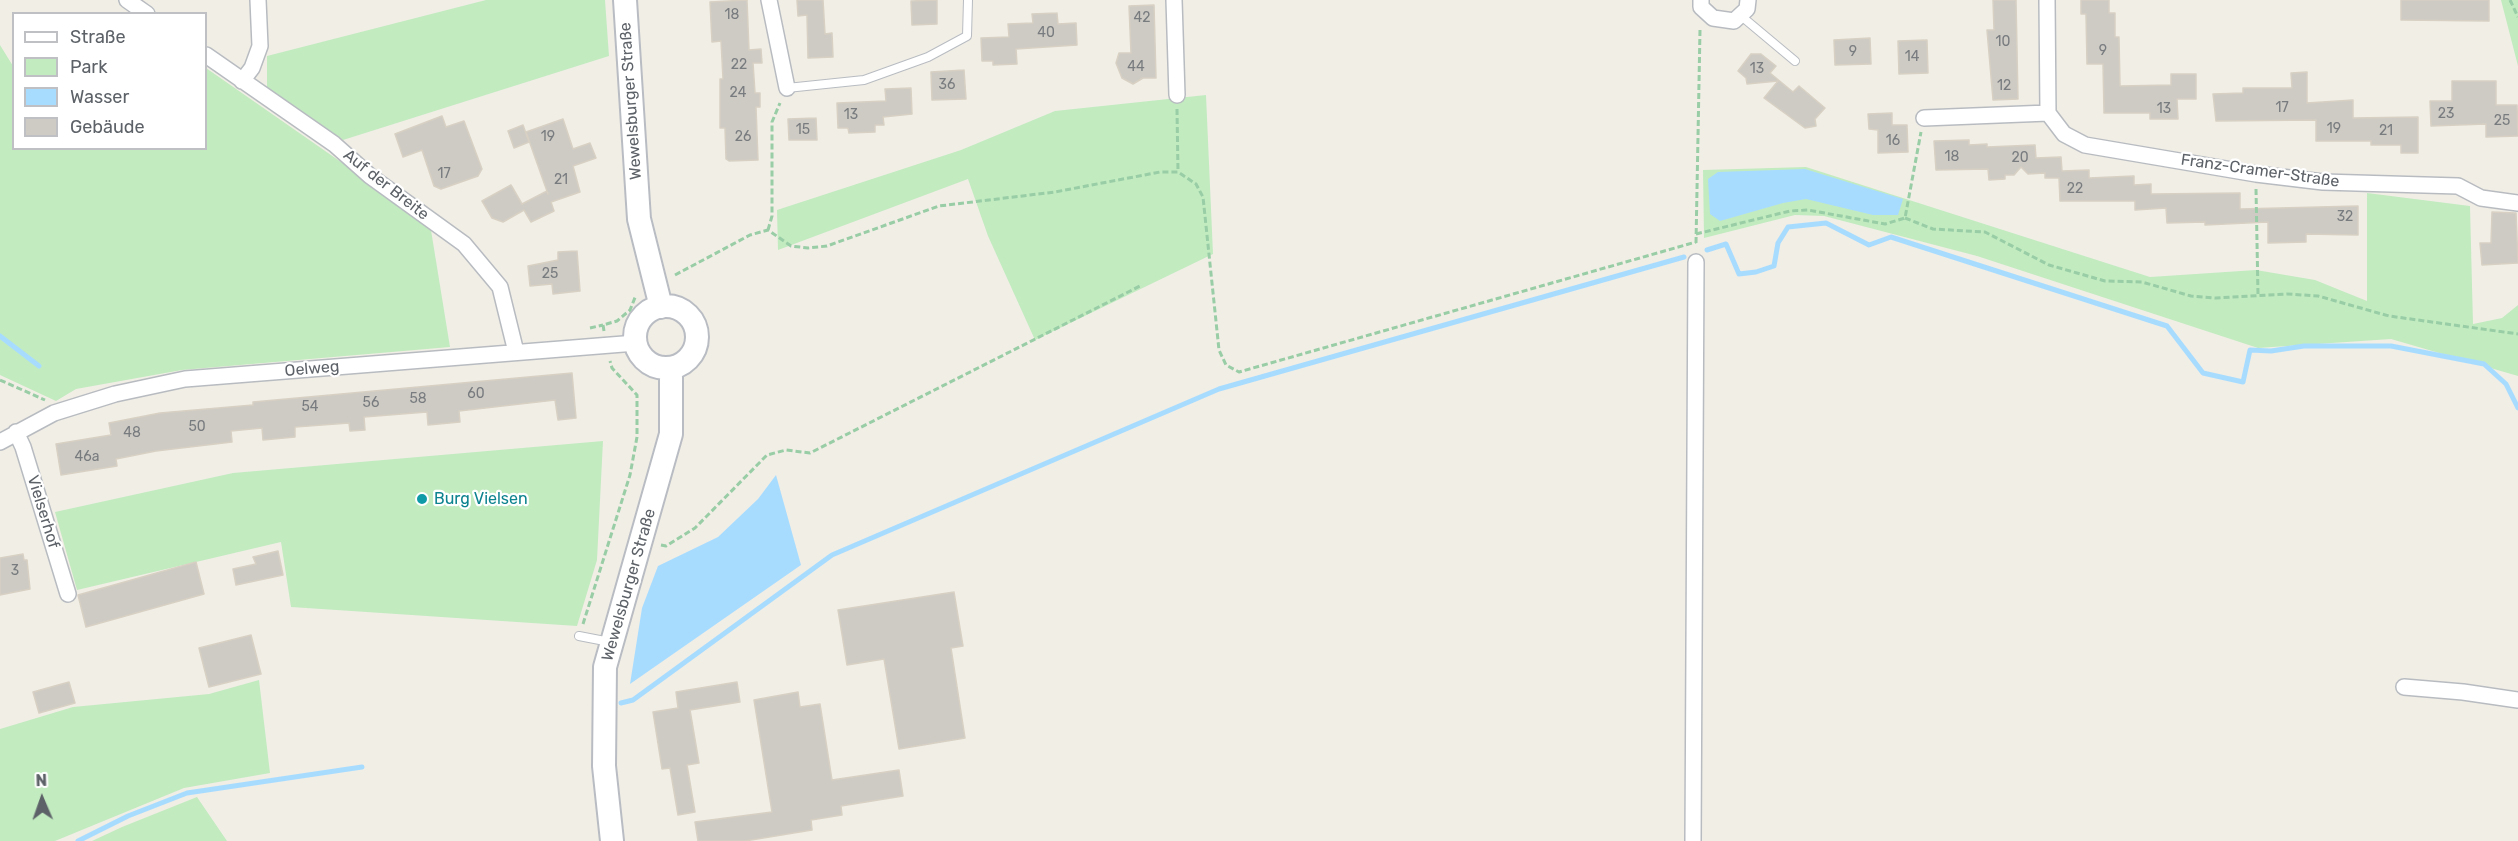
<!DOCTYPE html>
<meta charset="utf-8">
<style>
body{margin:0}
#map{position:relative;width:2518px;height:841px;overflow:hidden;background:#f1eee6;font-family:Rubik,sans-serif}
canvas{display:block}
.legend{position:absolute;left:12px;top:12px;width:195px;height:138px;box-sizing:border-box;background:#fff;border:2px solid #bec0c3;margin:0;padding:8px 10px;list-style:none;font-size:18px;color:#5d6268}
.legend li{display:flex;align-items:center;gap:12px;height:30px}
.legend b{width:30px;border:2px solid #bec0c3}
.north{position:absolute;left:12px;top:769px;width:60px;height:60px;-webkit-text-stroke:4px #fff;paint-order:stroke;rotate:358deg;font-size:16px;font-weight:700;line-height:24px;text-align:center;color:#5d6268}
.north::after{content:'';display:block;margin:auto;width:21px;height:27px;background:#5d6268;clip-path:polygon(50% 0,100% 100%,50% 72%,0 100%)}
</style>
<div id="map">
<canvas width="2518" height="841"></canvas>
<ul class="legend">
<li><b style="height:8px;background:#fff"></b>Straße</li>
<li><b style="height:16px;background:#c2ebc0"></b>Park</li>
<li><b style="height:16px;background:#a8dcff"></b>Wasser</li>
<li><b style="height:16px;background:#cecbc5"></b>Gebäude</li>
</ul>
<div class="north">N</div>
</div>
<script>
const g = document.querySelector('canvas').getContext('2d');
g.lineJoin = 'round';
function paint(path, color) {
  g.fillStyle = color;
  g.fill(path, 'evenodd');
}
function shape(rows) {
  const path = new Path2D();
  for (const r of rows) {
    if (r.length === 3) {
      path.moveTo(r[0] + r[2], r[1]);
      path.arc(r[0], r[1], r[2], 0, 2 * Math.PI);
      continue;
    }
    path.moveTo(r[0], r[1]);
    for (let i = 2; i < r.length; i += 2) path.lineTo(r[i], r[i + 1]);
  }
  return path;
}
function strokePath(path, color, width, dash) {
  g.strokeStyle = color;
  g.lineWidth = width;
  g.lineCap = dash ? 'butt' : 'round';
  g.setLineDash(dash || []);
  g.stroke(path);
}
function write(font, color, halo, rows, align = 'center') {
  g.font = font + ' Rubik,sans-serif';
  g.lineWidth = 4.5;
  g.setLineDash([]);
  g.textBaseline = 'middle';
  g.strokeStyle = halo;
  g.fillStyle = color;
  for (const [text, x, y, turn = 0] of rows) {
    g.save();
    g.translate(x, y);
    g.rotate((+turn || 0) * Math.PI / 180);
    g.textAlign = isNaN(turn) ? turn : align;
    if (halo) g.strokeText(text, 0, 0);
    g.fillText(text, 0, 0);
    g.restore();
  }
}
paint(shape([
 [486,0,605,0,609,56,343,140,267,89,267,56],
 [2501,0,2518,0,2518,66],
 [0,45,13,66,14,148,206,148,206,68,430,224,450,347,182,370,76,389,56,401,0,375],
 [1206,95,1213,254,1035,340,988,236,968,179,778,250,777,210,961,150,1055,111],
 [1806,167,2150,277,2256,270,2315,280,2367,301,2367,193,2470,206,2473,324,2502,318,2518,305,2518,376,2391,339,2258,348,1977,256,1824,216,1795,215,1704,238,1703,170],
 [603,441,597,560,577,626,291,607,281,542,77,590,55,512,233,473],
 [259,680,270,773,184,788,55,841,0,841,0,729,73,707,209,694],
 [197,797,227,841,92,841,122,827]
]), '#c2ebc0');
paint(shape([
 [1805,169,1903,199,1898,215,1873,215,1806,199,1783,203,1720,221,1710,214,1708,179,1718,172],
 [776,475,801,565,630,684,642,608,658,566,718,537,758,499]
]), '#a8dcff');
strokePath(shape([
 [1707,250,1726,244,1739,274,1756,272,1774,266,1778,243,1788,227,1826,223,1869,245,1891,237,2167,326,2203,373,2243,382,2250,350,2271,351,2304,346,2391,346,2484,364,2506,384,2518,408],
 [0,336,39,366],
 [621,703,633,700,832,555,1219,389,1684,257],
 [78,841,128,816,187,793,362,767]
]), '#a8dcff', 5);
const building = shape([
 [747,0,749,50,761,49,762,63,753,63,755,93,760,93,760,107,756,107,758,160,729,161,726,159,725,128,720,128,720,79,723,79,721,41,712,42,710,2,747,0],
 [797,0,823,0,825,34,832,33,833,57,808,58,807,15,798,16,797,0],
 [937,0,937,24,912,25,911,1,937,0],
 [1993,0,2016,0,2018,99,1993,100,1987,30,1994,30,1993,0],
 [2081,0,2109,0,2109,13,2115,13,2115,37,2119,37,2120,86,2171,85,2171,74,2196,74,2196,99,2177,99,2178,119,2150,119,2150,113,2104,113,2103,64,2087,64,2086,14,2081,14,2081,0],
 [2401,0,2489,0,2489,21,2401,20,2401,0],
 [1154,5,1156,78,1143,78,1133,84,1122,78,1116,63,1119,53,1131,53,1129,6,1154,5],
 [1057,13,1058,24,1076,23,1077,45,1016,49,1017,64,993,65,993,61,982,61,981,38,1009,37,1008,24,1033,23,1032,14,1057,13],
 [1870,38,1871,64,1835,65,1834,40,1870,38],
 [1927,40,1928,73,1899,74,1898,41,1927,40],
 [1751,54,1761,54,1776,66,1770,73,1793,92,1799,86,1825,108,1815,119,1816,126,1805,128,1764,98,1778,81,1747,84,1746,78,1738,71,1751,54],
 [964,70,966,99,932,100,931,72,964,70],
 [2307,72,2307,103,2353,100,2353,118,2418,117,2418,153,2401,153,2401,145,2371,145,2371,141,2316,141,2316,120,2216,121,2213,94,2243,93,2243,88,2292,88,2291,73,2307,72],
 [2452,81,2496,81,2496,105,2517,105,2518,136,2486,137,2486,124,2431,126,2430,101,2452,101,2452,81],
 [911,88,912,114,883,117,884,125,875,125,875,132,849,133,848,128,838,128,837,103,886,101,885,89,911,88],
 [1892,113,1892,125,1907,125,1908,152,1878,153,1878,130,1869,129,1868,114,1892,113],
 [442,116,446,127,464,121,482,169,478,176,441,189,434,186,422,150,403,157,395,134,442,116],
 [816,118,817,140,789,140,788,119,816,118],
 [563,119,573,149,590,143,596,158,573,166,580,192,551,202,554,211,531,222,524,210,503,222,492,218,482,201,511,185,522,204,547,191,548,194,526,132,563,119],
 [523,125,529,142,514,148,508,131,523,125],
 [1969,140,1969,145,1987,144,1987,147,2035,145,2036,158,2061,157,2062,171,2089,170,2089,178,2134,176,2134,185,2151,184,2151,194,2240,193,2240,209,2358,206,2358,235,2306,234,2306,242,2268,243,2268,222,2205,225,2205,222,2167,223,2166,208,2135,210,2135,201,2060,201,2059,178,2045,178,2045,173,2028,174,2021,167,2014,175,2005,175,2005,179,1989,180,1988,169,1936,170,1934,141,1969,140],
 [2492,212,2516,213,2518,263,2482,265,2480,243,2491,243,2492,212],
 [577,251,580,291,553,294,552,284,530,286,528,266,558,260,558,252,577,251],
 [572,373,576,418,558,420,555,400,459,411,460,422,428,425,427,412,364,417,365,430,350,431,349,423,295,427,295,437,263,440,262,428,231,431,232,442,156,451,116,459,117,466,61,475,56,444,111,435,109,423,160,413,253,405,253,402,572,373],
 [278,551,283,575,236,585,233,569,256,564,253,557,278,551],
 [23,554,24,560,27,560,30,589,0,595,0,558,23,554],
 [196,562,204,594,86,627,78,595,196,562],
 [954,592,963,646,951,648,965,738,899,749,884,659,847,665,838,610,954,592],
 [251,635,261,674,209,687,199,648,251,635],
 [69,682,75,703,39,713,33,692,69,682],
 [737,682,740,702,690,710,699,763,687,765,695,812,678,815,670,768,662,769,653,712,678,708,676,692,737,682],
 [798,692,800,707,820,704,832,780,899,770,903,796,841,806,842,815,811,820,812,830,745,841,698,841,695,822,772,812,754,700,798,692]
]);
paint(building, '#cecbc5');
strokePath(building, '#d7d0c3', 1.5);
const service = shape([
 [1740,15,1795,61],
 [787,88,864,80,928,57,967,36,968,0],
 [579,636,610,642]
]);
const minor = shape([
 [127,0,147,14],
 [769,0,787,88],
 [1174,0,1177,95],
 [1701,0,1701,7,1713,18,1734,21,1747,9,1748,0],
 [2047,0,2048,113,2064,134,2085,145,2256,174,2323,182,2458,186,2481,198,2518,203],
 [206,55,334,144,370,176,464,244,500,287,516,352],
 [242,81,252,68,260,46,258,0],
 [1924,118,2048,113],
 [16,432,23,447,68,594],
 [0,442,54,413,115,394,185,379,636,343],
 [2404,687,2463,692,2518,700],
 [1693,841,1696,262]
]);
const secondary = shape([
 [625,0,639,219,661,307],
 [666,337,31],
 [612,841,604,766,605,667,671,434,671,368]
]);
strokePath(service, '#b8bcc1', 10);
strokePath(minor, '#b8bcc1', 18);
strokePath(secondary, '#b9bdc3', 26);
strokePath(shape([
 [2510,0,2518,17],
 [1177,109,1178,172],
 [2256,189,2258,295],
 [1905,218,1933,229,1985,232,2049,265,2105,281,2142,282,2191,296,2216,298,2287,294,2318,296,2389,316,2518,334],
 [768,230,772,216,772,122,780,103],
 [1696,234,1790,211,1808,210,1885,224,1905,218,1921,132],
 [1696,243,1700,30],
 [675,275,750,235,768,230,791,246,808,248,827,246,939,206,1055,192,1160,172,1178,172,1196,184,1203,197,1219,350,1226,365,1239,372,1696,242],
 [590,328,603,325],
 [604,331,603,325,617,321,630,310,636,295],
 [0,380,45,400],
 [661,545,666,546,695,528,767,455,786,450,810,453,1142,285],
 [583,624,630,475,637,437,637,395,612,368,610,361]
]), '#98cda5', 3, [6, 3]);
strokePath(service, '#fff', 8);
strokePath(minor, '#fff', 15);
strokePath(secondary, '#fff', 22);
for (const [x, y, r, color] of [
 [422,499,6,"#0f9aa8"]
]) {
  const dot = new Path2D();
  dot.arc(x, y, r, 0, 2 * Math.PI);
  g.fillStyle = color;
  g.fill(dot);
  strokePath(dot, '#fff', 2);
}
write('14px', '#797c7f', null, [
 ["18",732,15],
 ["42",1142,18],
 ["40",1046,33],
 ["10",2003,42],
 ["9",2103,51],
 ["9",1853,52],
 ["14",1912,57],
 ["22",739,65],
 ["44",1136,67],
 ["13",1757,69],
 ["36",947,85],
 ["12",2004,86],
 ["24",738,93],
 ["17",2282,108],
 ["13",2164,109],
 ["23",2446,114],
 ["13",851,115],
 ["25",2502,121],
 ["19",2334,129],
 ["15",803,130],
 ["21",2386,131],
 ["19",548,137],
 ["26",743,137],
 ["16",1893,141],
 ["18",1952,157],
 ["20",2020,158],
 ["17",444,174],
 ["21",561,180],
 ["22",2075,189],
 ["32",2345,217],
 ["25",550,274],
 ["60",476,394],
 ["58",418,399],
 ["56",371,403],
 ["54",310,407],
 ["50",197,427],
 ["48",132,433],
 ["46a",87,457],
 ["3",15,571]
]);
write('16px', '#5d6268', '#fff', [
 ["Wewelsburger Straße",631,101,-94],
 ["Franz-Cramer-Straße",2260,171,8],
 ["Auf der Breite",386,185,38],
 ["Oelweg",312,369,-5],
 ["Vielserhof",43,512,73],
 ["Wewelsburger Straße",629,585,-74]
]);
write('16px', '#0d838f', '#fff', [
 ["Burg Vielsen",434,499]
], 'left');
</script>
